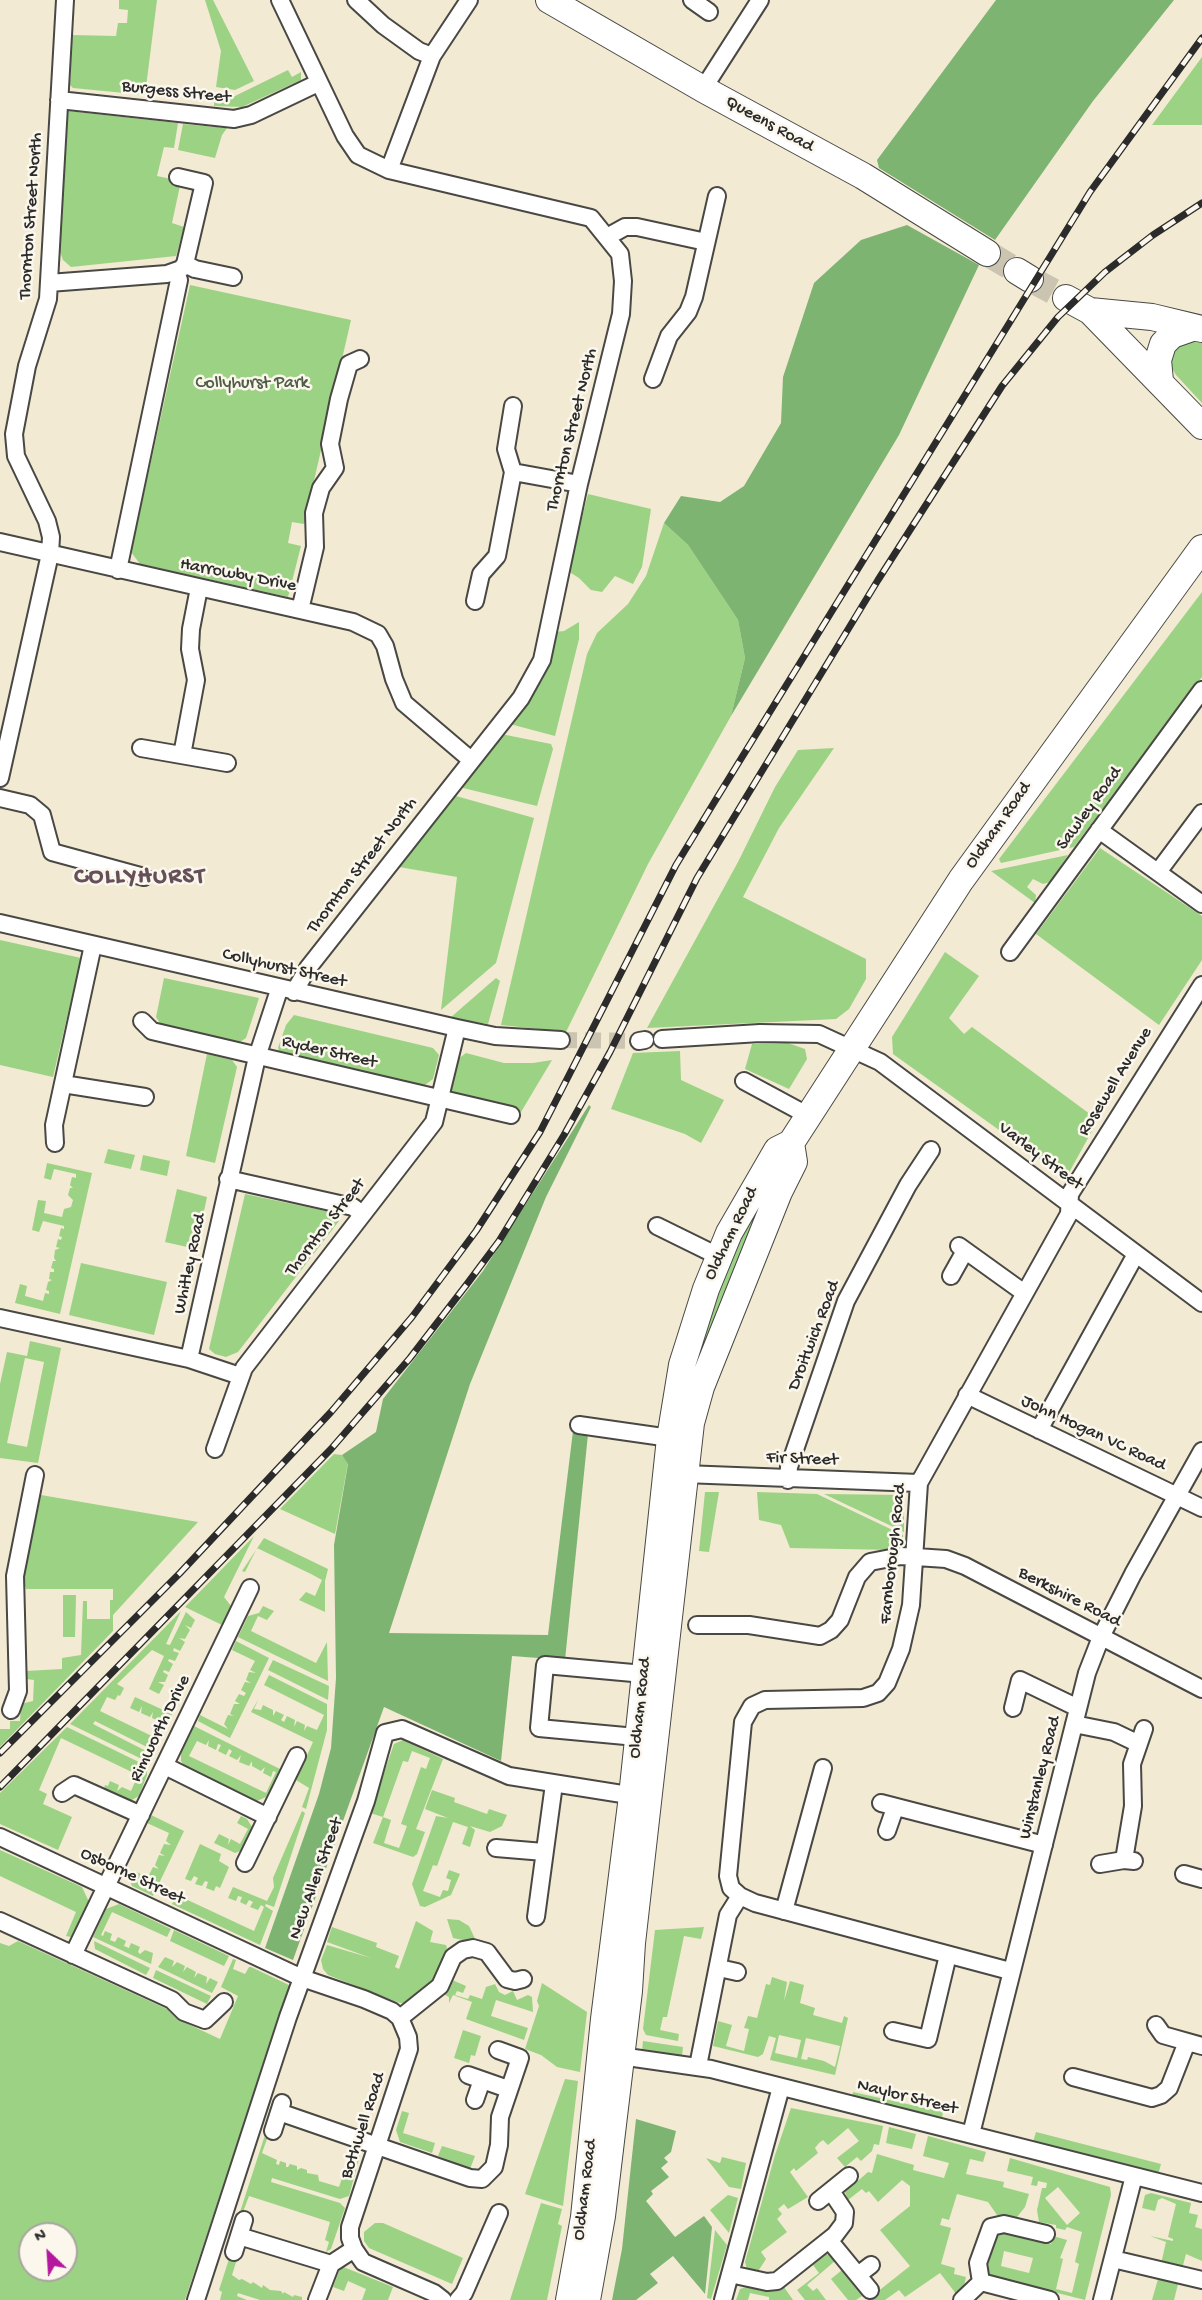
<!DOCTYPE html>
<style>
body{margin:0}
#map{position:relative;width:1202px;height:2300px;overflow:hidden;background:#f2ead2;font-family:"Gochi Hand",sans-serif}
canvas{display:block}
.north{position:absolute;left:18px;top:2222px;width:60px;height:60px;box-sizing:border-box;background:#fbf7ec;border:2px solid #a8a59f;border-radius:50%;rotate:335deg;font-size:16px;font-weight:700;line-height:24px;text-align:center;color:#2b2b2b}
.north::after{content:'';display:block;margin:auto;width:21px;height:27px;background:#b5179e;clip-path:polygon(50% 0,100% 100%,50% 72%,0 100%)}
</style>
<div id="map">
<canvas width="1202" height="2300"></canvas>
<div class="north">N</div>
</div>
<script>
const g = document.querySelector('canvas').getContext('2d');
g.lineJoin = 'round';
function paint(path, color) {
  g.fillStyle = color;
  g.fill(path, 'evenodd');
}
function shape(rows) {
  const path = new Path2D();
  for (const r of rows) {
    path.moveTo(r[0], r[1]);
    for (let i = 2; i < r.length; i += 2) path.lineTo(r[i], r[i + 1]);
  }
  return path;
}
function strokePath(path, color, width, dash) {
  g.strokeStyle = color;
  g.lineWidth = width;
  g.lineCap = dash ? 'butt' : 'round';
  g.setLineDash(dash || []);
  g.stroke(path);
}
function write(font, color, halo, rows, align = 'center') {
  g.font = font + ' "Gochi Hand",sans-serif';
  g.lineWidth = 5;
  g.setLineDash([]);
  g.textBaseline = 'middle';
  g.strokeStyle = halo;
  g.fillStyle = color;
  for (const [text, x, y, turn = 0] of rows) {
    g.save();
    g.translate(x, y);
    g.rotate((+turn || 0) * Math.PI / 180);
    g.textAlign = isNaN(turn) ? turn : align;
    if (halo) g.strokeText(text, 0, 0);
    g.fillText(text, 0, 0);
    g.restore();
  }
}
paint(shape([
 [119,0,157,0,145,95,73,88,70,85,72,35,116,36,118,23,127,23,128,10,119,9],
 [205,0,213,0,254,81,235,90,216,87,221,51],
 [1202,57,1202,125,1152,125],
 [288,70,292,77,301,72,301,80,242,107,214,106,215,94,235,96],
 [68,111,178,123,174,148,164,147,157,176,181,181,172,223,184,227,176,256,71,267,63,260,59,249],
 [183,124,227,128,222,135,215,158,178,150],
 [190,285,351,320,304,524,292,522,288,543,301,546,288,597,140,564,131,552],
 [1192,341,1202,343,1202,403,1176,375,1170,365,1171,355,1177,346],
 [588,494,651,509,642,567,633,584,615,576,602,592,591,590,579,578,568,571],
 [664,523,688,545,738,620,745,658,731,716,648,864,566,1032,501,1025,587,654,597,633,628,604,646,576],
 [1202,592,1202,677,1074,847,1001,863,999,859],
 [579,622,579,639,555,736,510,724,543,679,555,632,564,631],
 [501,734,551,744,553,749,537,806,459,787],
 [834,748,779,828,743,897,866,959,866,979,849,1009,836,1019,647,1028,738,862,775,787,798,750],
 [456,796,534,818,496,963,441,1010,457,877,399,867],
 [1100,848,1202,916,1202,960,1159,1025,1036,934],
 [1068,855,1050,882,1043,884,1033,879,1027,887,1036,895,1035,903,991,871],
 [0,940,81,958,53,1077,0,1065],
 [945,952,979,976,949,1018,964,1034,972,1027,1098,1120,1066,1178,893,1054,892,1037],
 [164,978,259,998,246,1038,240,1042,161,1025,156,1017],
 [496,978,500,981,488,1024,450,1018],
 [294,1015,433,1048,439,1055,433,1079,425,1085,281,1055,278,1048,286,1025],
 [788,1043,805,1049,807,1059,789,1089,745,1069,752,1044],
 [680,1051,681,1080,724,1100,701,1143,685,1134,611,1109,633,1053],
 [466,1053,504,1063,533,1063,552,1060,521,1112,456,1094,451,1090,458,1059],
 [207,1054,232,1060,237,1067,215,1163,186,1156],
 [108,1149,135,1155,131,1169,104,1163],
 [143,1155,170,1161,167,1176,140,1170],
 [780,1156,697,1375,690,1373,725,1263],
 [47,1163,92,1173,60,1314,15,1303,20,1284,27,1286,25,1296,43,1301,45,1293,49,1294,49,1291,46,1290,48,1282,52,1280,49,1279,50,1272,54,1272,54,1269,51,1268,53,1261,56,1261,54,1258,55,1250,60,1248,56,1247,58,1239,61,1240,62,1237,59,1236,61,1228,64,1229,64,1226,43,1221,39,1232,32,1230,38,1200,46,1201,44,1213,62,1217,64,1209,71,1207,73,1200,68,1195,70,1188,73,1188,70,1185,72,1177,76,1178,76,1174,54,1169,51,1180,44,1178],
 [177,1189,207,1197,196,1249,165,1242],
 [245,1194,335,1213,339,1221,238,1352,226,1357,215,1354,209,1349],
 [81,1263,167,1282,154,1335,69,1315],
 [30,1341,61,1348,38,1463,0,1458,0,1384,7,1352,27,1356],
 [25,1358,44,1362,27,1447,7,1443],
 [334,1454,342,1455,348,1463,335,1534,280,1509],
 [705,1492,719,1492,709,1552,699,1551],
 [757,1492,817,1494,903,1535,903,1544,896,1550,790,1548,781,1525,759,1520],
 [824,1494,904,1495,904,1532],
 [41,1495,198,1522,113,1615,113,1631,0,1747,0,1729,10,1729,10,1721,20,1721,21,1704,33,1701,34,1680,26,1679,26,1671,62,1669,62,1658,81,1655,83,1601,87,1601,87,1619,110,1619,110,1600,113,1600,113,1589,26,1589,23,1580],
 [254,1536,224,1597,231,1606,222,1625,185,1607],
 [264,1538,328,1569,325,1581,325,1612,299,1600,306,1592,315,1596,322,1580,311,1574,257,1548,245,1572,242,1571],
 [63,1595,76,1595,75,1637,63,1637],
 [263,1606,274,1611,267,1620,258,1616,251,1631,316,1663,327,1642,328,1681,238,1637,248,1616,259,1613],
 [181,1611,166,1644,170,1645,186,1612,195,1620,191,1628,185,1625,190,1630,185,1639,179,1638,185,1642,180,1651,174,1648,173,1651,179,1653,175,1661,169,1659,168,1661,173,1664,169,1672,164,1670,163,1672,168,1675,165,1682,158,1682,164,1685,159,1694,149,1689,164,1656,152,1650,117,1684,124,1688,120,1696,118,1695,115,1700,107,1697,100,1711,156,1738,165,1718,163,1717,161,1722,152,1718,153,1712,150,1717,141,1713,142,1706,139,1712,130,1708,135,1697,172,1714,155,1751,95,1721,93,1724,154,1755,150,1763,70,1724],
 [236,1641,269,1658,230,1738,198,1721,200,1715,228,1729,224,1724,228,1715,234,1716,230,1714,234,1704,240,1704,235,1701,239,1694,244,1696,246,1693,241,1690,245,1682,251,1683,246,1680,249,1672,256,1673,250,1670,255,1661,232,1650],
 [273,1660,329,1686,328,1700,268,1670],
 [269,1675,327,1704,327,1730,306,1809,302,1807,309,1788,296,1780,313,1742,251,1712,258,1700,254,1709,261,1710,263,1705,273,1710,273,1716,276,1711,284,1715,281,1720,284,1722,287,1716,295,1720,294,1727,297,1721,305,1725,304,1731,307,1726,317,1730,324,1715,264,1685],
 [194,1726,280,1769,266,1797,257,1801,184,1765,181,1761,181,1752],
 [209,1740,208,1746,216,1750,218,1744,221,1745,218,1751,226,1755,229,1749,232,1751,229,1756,237,1760,241,1755,239,1762,249,1766,252,1761,252,1766,261,1771,265,1767,263,1773,271,1777,273,1771,276,1772,266,1793,189,1756,197,1741,206,1745],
 [67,1727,147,1766,147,1775,139,1796,130,1801,115,1794,104,1789,105,1785,108,1786,110,1781,119,1785,117,1791,122,1787,131,1791,138,1775,61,1738,39,1790,47,1794,43,1804,72,1817,58,1850,0,1824,0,1793],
 [403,1740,443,1759,416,1829,425,1832,417,1854,413,1857,373,1843,383,1817,370,1813,394,1744],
 [412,1751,430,1758,426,1769,421,1767,401,1824,407,1826,399,1848,384,1843,391,1820,383,1817,403,1761,408,1762],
 [432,1790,455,1798,454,1802,487,1814,489,1809,507,1815,502,1826,490,1832,470,1826,475,1830,470,1847,462,1844,468,1827,453,1822,437,1866,433,1865,423,1891,440,1897,443,1890,448,1891,451,1880,446,1878,449,1870,460,1874,451,1895,425,1907,420,1906,412,1884,436,1816,448,1818,425,1809],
 [302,1811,305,1813,274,1907,266,1904,265,1906,273,1911,260,1945,172,1904,177,1895,254,1931,264,1907,261,1905,258,1910,250,1907,253,1902,249,1900,246,1905,240,1902,242,1897,238,1896,236,1901,228,1898,233,1887,267,1901,274,1887,273,1878],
 [151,1815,184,1831,153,1896,132,1886,128,1876,132,1870,154,1880,155,1878,149,1875,153,1867,159,1869,155,1865,159,1855,165,1856,160,1853,164,1844,171,1845,166,1841,169,1833,147,1823],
 [241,1816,247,1819,252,1827,240,1851,235,1853,214,1843,219,1834,229,1839,228,1845,231,1839,240,1844,248,1829,237,1823],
 [200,1844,221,1854,219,1861,229,1867,220,1888,216,1886,214,1891,206,1888,208,1882,205,1881,202,1886,195,1884,198,1878,194,1876,191,1881,185,1879],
 [0,1850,82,1887,89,1902,71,1937,66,1936,76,1912,0,1876],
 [119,1904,171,1929,167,1937,112,1912,101,1935,103,1936,105,1931,112,1934,110,1940,115,1942,118,1937,126,1941,124,1946,129,1948,131,1943,140,1947,138,1952,140,1954,145,1950,153,1953,151,1964,93,1937,106,1909],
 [447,1919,459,1920,469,1926,477,1943,453,1938],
 [416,1921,433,1931,430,1942,446,1945,447,1948,441,1961,445,1964,435,1982,406,2003,400,2003,328,1975,323,1969,321,1960,327,1945,371,1958,327,1942,332,1927,377,1943,376,1947,399,1956,395,1967,399,1969],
 [704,1927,701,1939,684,1936,667,2017,663,2017,660,2030,679,2034,678,2041,646,2035,643,2029,655,1930],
 [174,1930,229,1956,224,1966,170,1941],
 [18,1941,167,2009,177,2019,220,2039,238,1996,221,1987,233,1959,236,1960,233,1969,245,1974,249,1967,251,1967,289,1985,289,1989,185,2300,0,2300,0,1943,9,1946],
 [30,2234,66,2234,66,2270,30,2270],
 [94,1941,150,1968,146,1975,95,1949],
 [165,1957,174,1961,172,1967,177,1962,185,1966,183,1972,187,1967,196,1972,194,1978,198,1973,207,1977,206,1984,210,1978,218,1982,212,1993,158,1967],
 [156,1970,211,1996,207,2004,153,1978],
 [772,1977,787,1982,784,2001,790,1981,804,1985,800,2003,815,2008,813,2015,842,2023,844,2016,848,2018,835,2075,770,2060,776,2038,769,2036,763,2054,758,2057,713,2046,718,2021,732,2025,726,2046,744,2051,749,2029,744,2028,748,2016,757,2018,766,1984,770,1985],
 [779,2035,801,2040,797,2058,775,2053],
 [806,2038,840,2046,835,2067,824,2061,808,2057,807,2060,801,2059],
 [450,1979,466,1986,463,1993,457,1991,455,1995,468,1999,470,1995,482,1999,486,1987,495,1984,499,1992,505,1995,513,1991,517,2000,528,1995,532,1997,533,2012,496,2000,491,2016,528,2028,524,2040,466,2019,472,2002,453,1995,449,2003,449,1997,440,1992],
 [542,1983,587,2012,580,2072,557,2067,541,2055,525,2049,539,2006,537,2001],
 [463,2030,481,2036,475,2056,471,2055,469,2063,454,2058],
 [643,2041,683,2047,682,2056,642,2051],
 [565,2079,578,2081,563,2206,525,2194],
 [853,2092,943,2112,942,2118,852,2097],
 [791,2108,883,2126,879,2145,874,2144,872,2151,861,2161,857,2157,845,2167,837,2158,859,2141,848,2128,828,2145,823,2140,819,2143,815,2148,818,2153,796,2171,794,2168,790,2172,808,2197,788,2209,784,2204,778,2209,782,2214,777,2219,787,2232,761,2252,766,2259,757,2273,747,2270,745,2262,775,2155],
 [402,2111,409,2113,403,2133,435,2143,432,2153,400,2142,396,2130],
 [889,2127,916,2134,912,2149,886,2143],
 [1036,2132,1161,2164,1158,2175,1033,2142],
 [265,2135,268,2136,262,2153,277,2160,276,2164,279,2165,280,2161,286,2163,286,2167,288,2167,290,2164,297,2166,297,2170,301,2168,307,2170,307,2173,318,2175,319,2181,339,2187,347,2163,351,2164,357,2146,362,2148,349,2196,340,2199,272,2178,271,2182,340,2203,345,2208,331,2249,326,2252,329,2242,325,2240,330,2222,249,2196,243,2212,240,2212],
 [928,2136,986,2152,983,2162,970,2159,966,2174,1004,2182,1003,2187,1029,2194,1025,2207,1017,2217,997,2215,988,2202,957,2194,949,2220,942,2218,940,2225,951,2228,941,2264,955,2268,954,2274,966,2277,963,2290,957,2295,940,2273,905,2297,899,2290,885,2300,867,2300,910,2266,880,2230,910,2206,910,2186,902,2180,878,2202,869,2191,866,2193,862,2189,848,2200,845,2192,868,2172,872,2173,877,2154,914,2165,913,2170,944,2178,949,2163,923,2156],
 [442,2146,475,2156,470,2169,438,2156],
 [722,2157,746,2163,741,2189,729,2187,706,2158,720,2163],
 [1010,2158,1110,2187,1111,2195,1085,2300,987,2275,986,2268,994,2235,999,2232,1051,2244,1053,2236,1067,2240,1060,2258,1063,2259,1056,2289,1072,2293,1079,2264,1075,2262,1082,2232,1067,2227,1065,2230,1056,2228,1056,2225,1039,2222,1037,2210,1042,2188,1046,2188,1047,2183,1038,2181,1037,2186,1031,2185,1033,2177,1007,2171],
 [1058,2187,1080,2213,1067,2225,1045,2198],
 [1004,2251,1033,2258,1029,2273,1001,2266],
 [1151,2193,1191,2203,1189,2213,1198,2215,1195,2227,1202,2229,1202,2261,1186,2254,1182,2269,1161,2264,1166,2242,1150,2236,1173,2241,1173,2239,1168,2237,1176,2204,1162,2198,1158,2200,1155,2211,1142,2208,1145,2195],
 [728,2195,738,2198,729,2233,710,2210],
 [541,2203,562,2209,558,2224,562,2226,547,2300,510,2300],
 [375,2223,383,2223,463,2258,452,2284,369,2248,364,2241,364,2232],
 [715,2230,727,2245,711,2299,707,2298],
 [825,2254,830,2255,835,2261,807,2285,813,2291,817,2288,826,2300,805,2300,797,2290,819,2273,813,2265],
 [230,2256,237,2259,232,2275,239,2280,242,2279,251,2284,253,2282,262,2288,263,2285,270,2290,281,2291,283,2294,284,2292,293,2297,294,2295,302,2297,302,2300,260,2300,238,2293,237,2296,247,2300,220,2300,222,2292,219,2290],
 [341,2266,393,2287,388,2300,362,2300,366,2289,348,2281,344,2291,333,2287],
 [842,2270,862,2296,856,2300,848,2300,831,2279],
 [1158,2279,1178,2284,1174,2300,1152,2300],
 [746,2287,774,2290,784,2287,793,2300,769,2300,769,2297,750,2293,748,2300,736,2300,740,2289]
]), '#9cd284');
paint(shape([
 [996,0,1174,0,1093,101,995,240,879,168,877,160],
 [907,225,979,265,899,435,731,716,745,658,738,620,688,545,664,523,681,496,720,502,744,486,781,423,783,377,814,283,861,240],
 [589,1105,591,1107,546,1197,470,1384,389,1633,548,1635,573,1431,588,1434,565,1660,512,1656,501,1761,384,1707,293,1960,265,1948,319,1794,331,1748,336,1678,334,1545,348,1464,342,1455,376,1432,383,1399,483,1271],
 [636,2119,676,2131,671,2152,664,2158,668,2162,661,2168,669,2177,651,2191,653,2194,646,2201,675,2237,704,2216,712,2227,705,2294,673,2256,650,2274,658,2283,636,2300,612,2300,622,2249]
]), '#7db472');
strokePath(shape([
 [561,1040,639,1041]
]), '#cac4b1', 16, [16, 8]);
strokePath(shape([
 [987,253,1017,271],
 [1030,279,1066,298]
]), '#cac4b1', 26, [26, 13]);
const minor = shape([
 [280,0,345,136,358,155,389,170,591,218,620,254,623,281,621,314,579,484,542,660,521,698,308,968,294,992],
 [356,0,383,25,419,51,432,56],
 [692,0,709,12],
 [703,89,760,0],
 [59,100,234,119,251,115,318,83],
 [389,170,432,56,469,0],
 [607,237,625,227,637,227,706,242],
 [185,264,195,269,233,277],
 [49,283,167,274,181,269,185,264,204,183,178,177],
 [653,379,669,336,688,312,694,297,717,196],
 [513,406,506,449,513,472,579,484],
 [0,542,300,610,315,547,314,513,321,488,335,468,330,444,339,399,349,364,360,359],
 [118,570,179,280,176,272],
 [475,601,481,574,497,556,513,472],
 [300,610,353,622,378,634,385,646,394,679,404,703,471,760],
 [141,748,227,763],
 [182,755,196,680,190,649,191,629,199,588],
 [0,778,50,554,51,537,47,521,16,456,14,434,27,366,48,299,65,0],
 [0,798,30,805,42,815,52,852,144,877],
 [1099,830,1202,904],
 [1158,872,1202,813],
 [0,923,457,1028,495,1036,561,1040],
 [1010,952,1202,690],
 [142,1021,152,1031,511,1115],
 [662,1039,760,1033,819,1034,880,1062,1202,1303],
 [639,1041,645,1040],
 [744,1081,807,1115],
 [63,1084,145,1097],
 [55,1143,54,1125,93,945],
 [228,1179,353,1207,362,1214],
 [657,1226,718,1256],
 [959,1246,1023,1292],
 [951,1276,965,1251],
 [0,1318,189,1359,240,1376],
 [189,1359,257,1057,279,990],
 [967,1395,1202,1508],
 [579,1425,670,1438],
 [1039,1430,1136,1254],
 [215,1449,244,1368,434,1122,457,1028],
 [684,1474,919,1483],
 [788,1480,789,1467,846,1301,908,1185,931,1150],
 [697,1625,749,1625,820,1636,831,1630,840,1620,857,1577,870,1562,901,1556,946,1559,965,1566,1202,1689],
 [644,1674,545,1665,539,1728,647,1738],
 [1013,1708,1020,1680,1078,1708],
 [11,1710,18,1691,15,1576,35,1475],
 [1074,1724,1114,1732,1137,1743],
 [165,1766,268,1817],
 [62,1793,74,1785,141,1815],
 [881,1803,1044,1845],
 [887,1831,895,1808],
 [0,1837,302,1978,364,1999,392,2011,400,2018,408,2037,409,2049,350,2227,350,2238,354,2249,363,2262,434,2293,443,2300],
 [496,1848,544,1852],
 [1124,1860,1133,1806,1132,1764,1144,1729],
 [245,1863,297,1756],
 [1100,1864,1124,1860,1134,1861],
 [1184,1874,1202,1879],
 [784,1911,823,1768],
 [536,1917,554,1784],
 [0,1921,172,2000,184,2012,205,2020,224,2002],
 [73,1955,250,1588],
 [719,1968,737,1972],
 [1010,1971,755,1903,740,1896,731,1888,728,1876,743,1722,752,1706,765,1700,863,1698,878,1693,887,1683,901,1649,911,1605,919,1483,1069,1214,1070,1194,1202,985],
 [400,2018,440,1986,453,1957,463,1950,473,1948,487,1952,507,1979,515,1981,523,1979],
 [1156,2025,1163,2035,1202,2046],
 [893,2031,928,2039,948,1955],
 [613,2055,711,2069,1202,2193],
 [698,2066,728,1915,740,1896],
 [468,2075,508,2089],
 [1073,2077,1152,2098,1161,2095,1169,2088,1187,2042],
 [475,2100,482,2080],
 [279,2112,470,2178,482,2179,494,2167,499,2145,500,2117,520,2058,498,2050],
 [273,2131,282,2103],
 [971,2134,1087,1673,1101,1637,1133,1574,1202,1451],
 [818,2201,849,2176],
 [239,2236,331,2264],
 [829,2240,870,2290],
 [234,2252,244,2220],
 [1113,2259,1202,2280],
 [730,2274,767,2282,777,2281,835,2235,844,2223,845,2212,831,2191],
 [858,2275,871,2265],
 [981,2282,978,2263,991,2227,1004,2224,1046,2234],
 [196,2300,288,2017,366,1801,385,1733,402,1729,509,1776,641,1797],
 [317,2300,331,2264,354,2249],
 [458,2300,464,2293,499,2213],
 [723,2300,781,2087],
 [962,2300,981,2282,1050,2300],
 [1102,2300,1134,2176]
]);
const highway = shape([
 [549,0,703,89,863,176,987,253],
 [1017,271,1030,279],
 [1066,298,1090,311,1202,426],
 [1090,311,1152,317,1202,329],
 [1160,381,1158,360,1163,344,1172,335,1192,328],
 [569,2300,584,2217,604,2019,632,1796,670,1438,682,1365,706,1289,729,1233,777,1150,791,1143,961,880,1202,548],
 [587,2300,602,2216,629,1991,632,1943,691,1423,701,1387,779,1192,794,1162,791,1143]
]);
strokePath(minor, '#494844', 20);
strokePath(highway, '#494844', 28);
strokePath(minor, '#fff', 16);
strokePath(highway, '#fff', 26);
const rail = shape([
 [0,1753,180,1573,331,1412,412,1317,476,1231,540,1132,676,865,715,801,1090,192,1202,38],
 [0,1787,331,1449,410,1358,467,1284,499,1241,564,1135,610,1052,697,878,878,580,1002,386,1058,317,1105,272,1153,235,1202,203]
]);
strokePath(rail, '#2b2b2b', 7);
strokePath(rail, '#fbf7ec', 4.5, [14]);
write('18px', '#2b2b2b', '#fbf7ec', [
 ["Burgess Street",176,93,6],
 ["Queens Road",769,125,29],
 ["Thornton Street North",32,216,-86],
 ["Thornton Street North",573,430,-76],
 ["Harrowby Drive",238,576,11],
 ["Sawley Road",1090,809,-54],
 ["Oldham Road",999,826,-55],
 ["Thornton Street North",363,866,-52],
 ["Collyhurst Street",284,969,13],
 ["Ryder Street",329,1053,13],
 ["Rosewell Avenue",1116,1082,-58],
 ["Varley Street",1040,1157,37],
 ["Thornton Street",326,1228,-52],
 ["Oldham Road",732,1234,-64],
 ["Whitley Road",191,1264,-78],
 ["Droitwich Road",815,1336,-69],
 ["John Hogan VC Road",1093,1434,25],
 ["Fir Street",802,1460,2],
 ["Farnborough Road",894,1554,-84],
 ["Berkshire Road",1069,1598,27],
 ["Oldham Road",641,1708,-84],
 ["Rimworth Drive",161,1729,-64],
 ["Winstanley Road",1041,1778,-76],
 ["Osborne Street",132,1877,25],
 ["New Allen Street",317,1879,-70],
 ["Naylor Street",907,2098,14],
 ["Bothwell Road",364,2126,-72],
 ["Oldham Road",586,2190,-83]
]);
write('18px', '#4d5d46', '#fbf7ec', [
 ["Collyhurst Park",252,384]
]);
g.letterSpacing = '1.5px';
write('bold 24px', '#654f58', '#fbf7ec', [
 ["COLLYHURST",140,878]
]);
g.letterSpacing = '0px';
</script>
